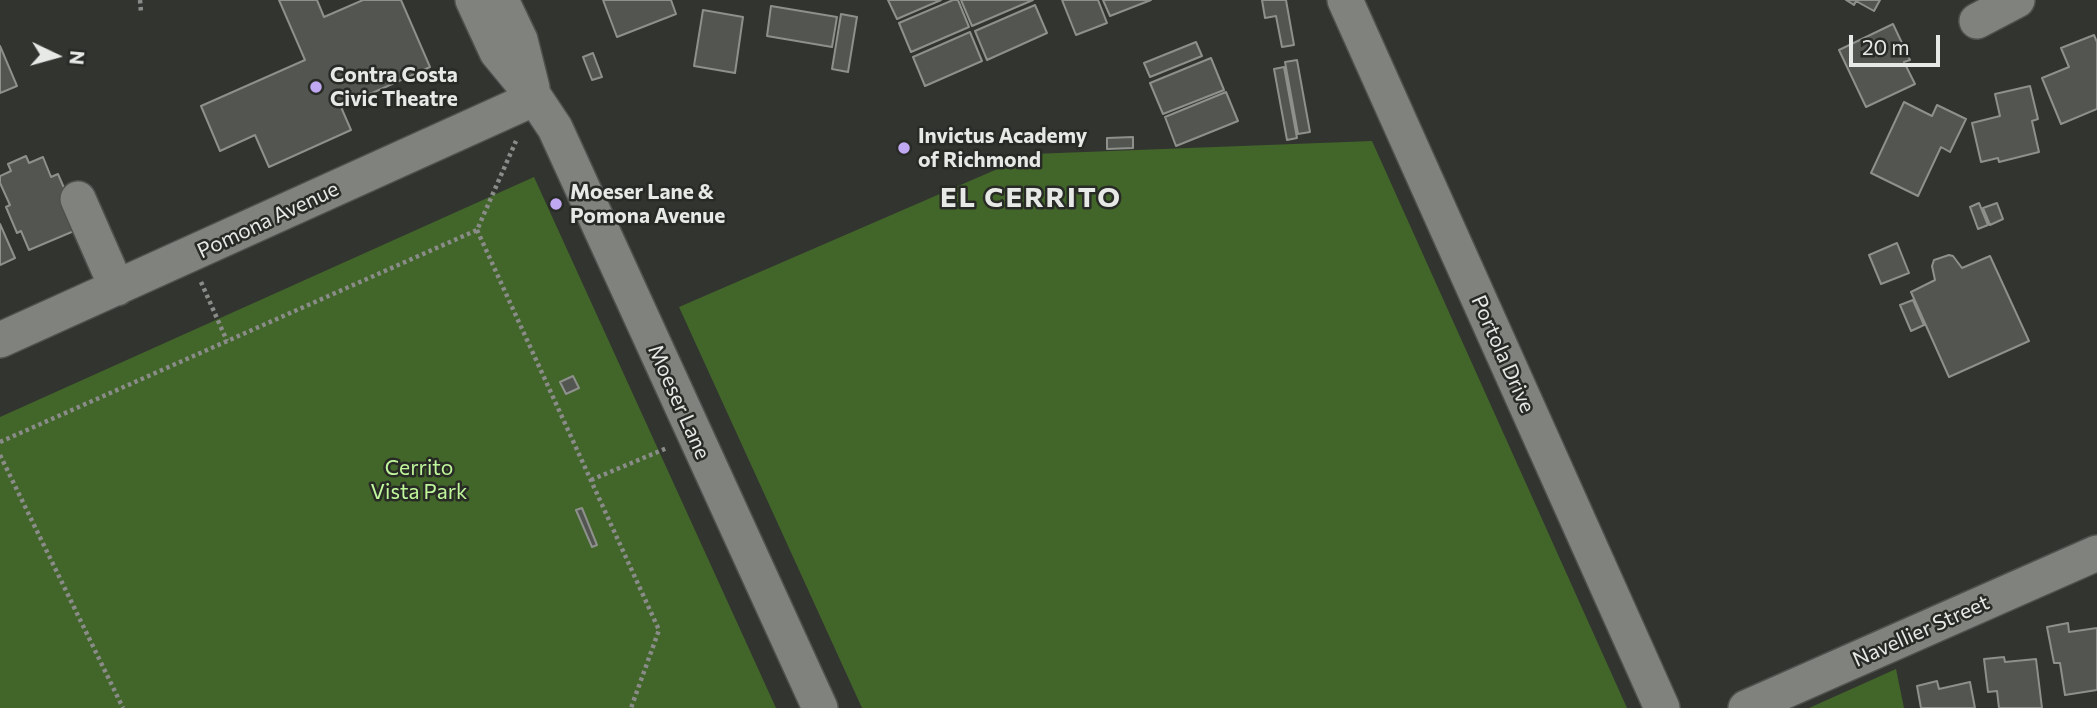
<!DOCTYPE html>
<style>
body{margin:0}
#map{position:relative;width:2097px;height:708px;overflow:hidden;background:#323430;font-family:Commissioner,sans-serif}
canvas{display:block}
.north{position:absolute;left:21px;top:21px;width:70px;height:70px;-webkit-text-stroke:5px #282a26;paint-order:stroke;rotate:95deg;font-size:19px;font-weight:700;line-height:28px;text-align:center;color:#e7e9e6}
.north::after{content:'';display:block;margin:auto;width:24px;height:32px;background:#e7e9e6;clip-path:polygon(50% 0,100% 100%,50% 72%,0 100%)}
.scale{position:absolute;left:1849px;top:35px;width:91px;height:32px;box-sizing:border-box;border:4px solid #e7e9e6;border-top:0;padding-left:9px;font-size:21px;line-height:24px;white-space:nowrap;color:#e7e9e6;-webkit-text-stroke:5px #282a26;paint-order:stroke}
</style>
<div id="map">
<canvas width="2097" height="708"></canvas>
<div class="north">N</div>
<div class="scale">20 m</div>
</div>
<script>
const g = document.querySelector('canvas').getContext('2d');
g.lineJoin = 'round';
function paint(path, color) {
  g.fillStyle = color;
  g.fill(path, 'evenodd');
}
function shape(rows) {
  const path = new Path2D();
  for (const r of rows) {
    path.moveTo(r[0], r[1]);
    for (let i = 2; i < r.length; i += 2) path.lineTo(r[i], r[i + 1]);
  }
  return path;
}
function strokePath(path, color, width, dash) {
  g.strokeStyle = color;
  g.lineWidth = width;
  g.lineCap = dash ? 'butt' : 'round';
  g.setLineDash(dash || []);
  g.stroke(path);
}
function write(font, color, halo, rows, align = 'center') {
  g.font = font + ' Commissioner,sans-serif';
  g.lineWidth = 5;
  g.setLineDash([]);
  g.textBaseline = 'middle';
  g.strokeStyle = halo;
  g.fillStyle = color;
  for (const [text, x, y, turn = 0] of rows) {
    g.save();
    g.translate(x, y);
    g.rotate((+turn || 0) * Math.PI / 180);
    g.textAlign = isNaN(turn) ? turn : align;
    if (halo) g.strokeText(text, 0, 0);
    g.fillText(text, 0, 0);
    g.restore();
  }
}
paint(shape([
 [1372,141,1627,708,862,708,679,307,1032,154],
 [534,177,776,708,0,708,0,417],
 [1896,669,1904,708,1809,708]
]), '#426529');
const building = shape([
 [279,0,317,0,324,17,363,0,401,0,430,67,341,107,351,130,269,167,255,135,220,151,201,106,305,60,279,0],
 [603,0,671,0,676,14,617,37,603,0],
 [888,0,941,0,897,19,888,0],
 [953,0,958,0,969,27,911,52,899,23,953,0],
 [961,0,1033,0,972,26,961,0],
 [1062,0,1098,0,1107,23,1076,35,1062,0],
 [1103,0,1151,0,1110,16,1103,0],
 [1262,0,1286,0,1294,45,1282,47,1276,16,1265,18,1262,0],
 [1846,0,1880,0,1874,11,1856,1,1854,5,1846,0],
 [1035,5,1047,33,987,60,975,31,1035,5],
 [771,6,837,17,832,47,767,36,771,6],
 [703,10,743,17,735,73,694,66,703,10],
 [841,14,857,17,848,72,832,69,841,14],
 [1893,24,1910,60,1904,62,1915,84,1866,107,1839,50,1893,24],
 [970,32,982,61,925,86,913,57,970,32],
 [2094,35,2097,42,2097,109,2061,124,2042,78,2069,67,2061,48,2094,35],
 [1196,42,1202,56,1150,77,1144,63,1196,42],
 [0,46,17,86,0,93,0,46],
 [593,53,602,77,592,80,583,57,593,53],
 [1211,58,1224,90,1163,114,1150,83,1211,58],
 [1297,60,1310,132,1298,134,1285,62,1297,60],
 [1284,67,1297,138,1287,140,1274,69,1284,67],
 [2030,86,2038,119,2032,121,2039,152,1999,162,1998,158,1981,162,1972,123,2000,116,1995,94,2030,86],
 [1226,92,1238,121,1176,146,1165,117,1226,92],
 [1904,102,1932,116,1937,105,1966,119,1950,152,1941,147,1918,196,1871,173,1904,102],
 [1133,137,1133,148,1107,149,1107,138,1133,137],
 [26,156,29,163,43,157,51,177,58,174,77,218,74,231,29,250,21,231,17,233,6,207,10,205,0,183,0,176,11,171,8,164,26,156],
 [1979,203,1988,225,1978,229,1970,207,1979,203],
 [1997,203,2003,219,1990,225,1983,208,1997,203],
 [0,224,15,258,0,265,0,224],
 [1897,243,1909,273,1881,284,1869,255,1897,243],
 [1949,255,1953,256,1962,268,1990,256,2029,341,1949,377,1911,292,1935,280,1932,266,1934,260,1949,255],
 [1913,300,1924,325,1911,331,1900,305,1913,300],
 [573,376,579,388,566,394,560,382,573,376],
 [582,508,597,545,592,547,576,510,582,508],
 [2068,623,2069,632,2097,628,2097,690,2065,695,2060,663,2054,663,2047,627,2068,623],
 [2004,657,2005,662,2036,659,2042,708,1999,708,1997,691,1988,692,1984,659,2004,657],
 [1937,681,1939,689,1970,682,1975,708,1921,708,1917,686,1937,681]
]);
paint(building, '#525550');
strokePath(building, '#8d908b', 2);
const minor = shape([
 [473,0,497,52,535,98,555,128,820,708],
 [501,0,520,40,532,88],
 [1345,0,1662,708],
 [1977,21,2017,0],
 [78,199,117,288],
 [0,340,535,98],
 [1746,708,2097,553]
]);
strokePath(minor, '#4f514e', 38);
strokePath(shape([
 [140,0,141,12],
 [477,230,659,630,631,708],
 [201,282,227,341],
 [0,442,477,230,516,141],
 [0,455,123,708],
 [591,480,667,448]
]), '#8a8c89', 4.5, [3.5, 3.5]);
strokePath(minor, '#7f827d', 35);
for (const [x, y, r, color] of [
 [316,87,7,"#c1a8f3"],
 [904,148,7,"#c1a8f3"],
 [556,204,7,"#c1a8f3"]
]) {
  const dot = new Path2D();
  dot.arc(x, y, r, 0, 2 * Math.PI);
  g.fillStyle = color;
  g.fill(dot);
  strokePath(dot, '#282a26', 2.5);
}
write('bold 21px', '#e7e9e6', '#282a26', [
 ["Contra Costa",330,75],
 ["Civic Theatre",330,99],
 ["Invictus Academy",918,136],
 ["of Richmond",918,160],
 ["Moeser Lane &",570,192],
 ["Pomona Avenue",570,216]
], 'left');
write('21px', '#e7e9e6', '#282a26', [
 ["Pomona Avenue",268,220,-25],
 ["Portola Drive",1503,354,66],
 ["Moeser Lane",679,402,66],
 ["Navellier Street",1921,631,-24]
]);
write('21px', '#bff79a', '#282a26', [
 ["Cerrito",419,468],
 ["Vista Park",419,492]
]);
g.letterSpacing = '2px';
write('bold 28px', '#e7e9e6', '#282a26', [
 ["EL CERRITO",1031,198]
]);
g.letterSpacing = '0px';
</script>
